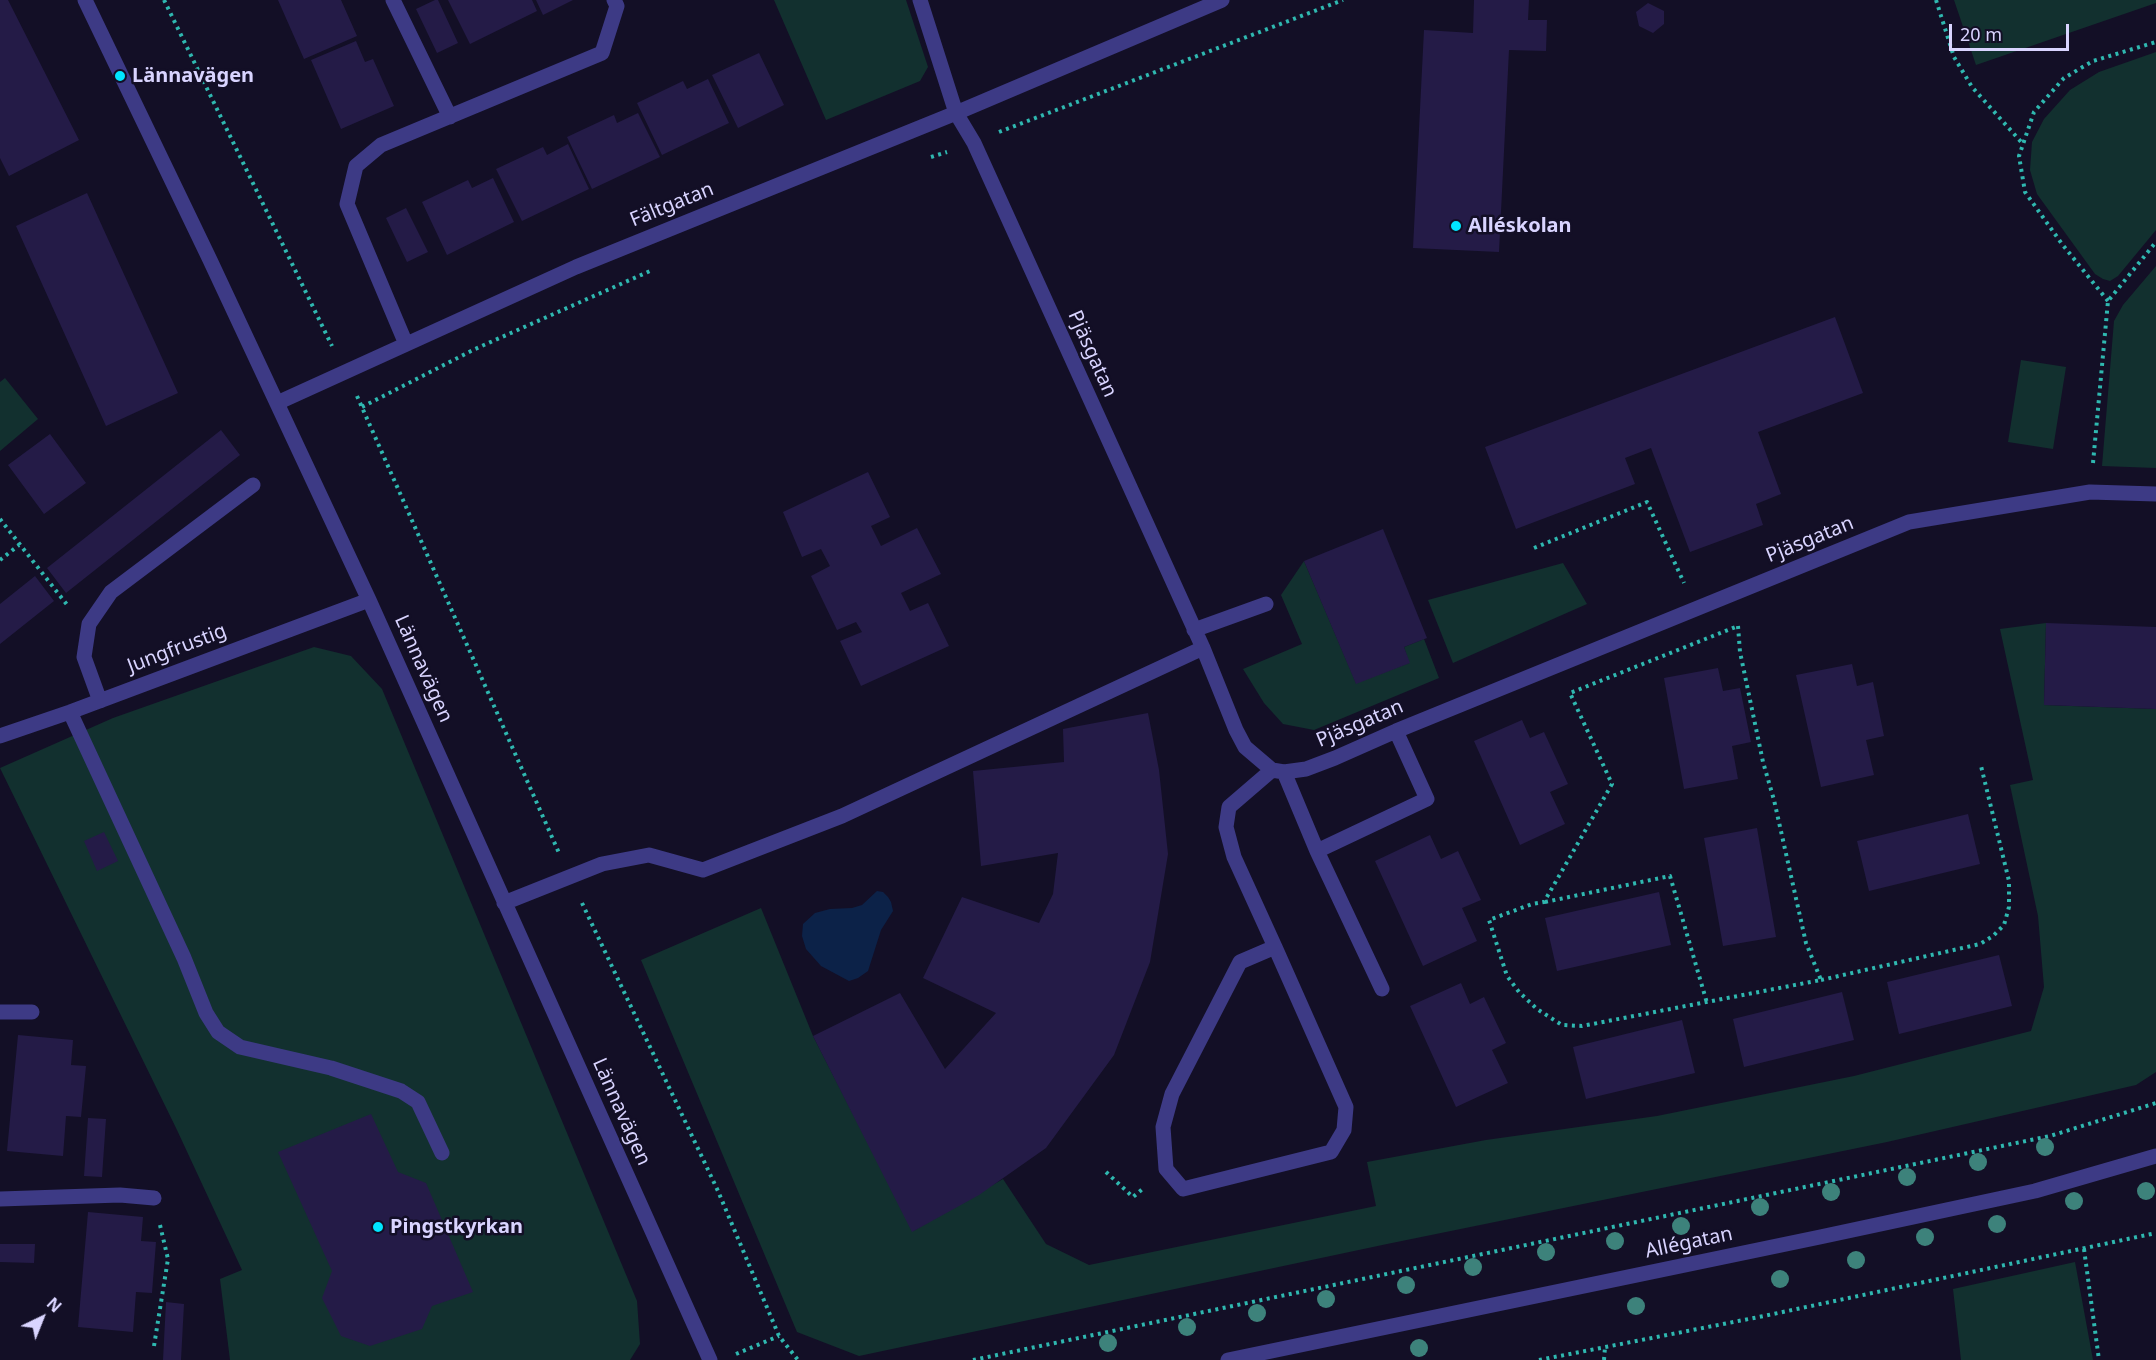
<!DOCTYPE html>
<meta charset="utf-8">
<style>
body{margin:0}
#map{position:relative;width:2156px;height:1360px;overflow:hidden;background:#130f26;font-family:"Noto Sans",sans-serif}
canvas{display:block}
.north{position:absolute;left:12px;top:1288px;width:60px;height:60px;-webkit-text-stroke:4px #130f26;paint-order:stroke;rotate:43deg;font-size:16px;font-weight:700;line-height:24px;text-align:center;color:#d9d4ff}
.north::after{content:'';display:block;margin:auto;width:21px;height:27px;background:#d9d4ff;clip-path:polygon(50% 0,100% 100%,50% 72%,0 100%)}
.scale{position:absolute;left:1949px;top:24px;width:120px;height:27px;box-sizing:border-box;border:3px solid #d9d4ff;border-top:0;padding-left:8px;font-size:18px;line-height:21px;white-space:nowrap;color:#d9d4ff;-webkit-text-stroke:4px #130f26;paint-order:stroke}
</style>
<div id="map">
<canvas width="2156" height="1360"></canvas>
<div class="north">N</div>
<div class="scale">20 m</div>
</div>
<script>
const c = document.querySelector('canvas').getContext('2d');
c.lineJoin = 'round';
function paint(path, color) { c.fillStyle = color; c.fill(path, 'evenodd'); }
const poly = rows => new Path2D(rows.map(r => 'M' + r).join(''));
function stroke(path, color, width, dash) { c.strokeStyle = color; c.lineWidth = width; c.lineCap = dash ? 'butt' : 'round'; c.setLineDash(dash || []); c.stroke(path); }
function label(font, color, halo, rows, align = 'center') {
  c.font = font + ' "Noto Sans",sans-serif'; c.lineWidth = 5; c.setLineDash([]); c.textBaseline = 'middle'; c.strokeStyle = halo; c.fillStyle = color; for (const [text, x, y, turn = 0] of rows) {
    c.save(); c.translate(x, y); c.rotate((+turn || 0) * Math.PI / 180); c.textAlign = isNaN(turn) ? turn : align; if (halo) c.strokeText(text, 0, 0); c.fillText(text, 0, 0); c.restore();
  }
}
const green = poly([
 [774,0,906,0,928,67,920,81,826,120],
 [1954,0,2156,0,2156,3,1976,65],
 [2156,52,2156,230,2118,276,2110,281,2103,279,2095,274,2037,194,2030,170,2032,142,2044,119,2070,90,2099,72],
 [2156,266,2156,468,2102,466,2114,321,2123,305],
 [2021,360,2066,367,2053,449,2008,442],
 [5,378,38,419,0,451,0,382],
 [1304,561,1356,683,1409,663,1404,647,1424,639,1439,678,1314,730,1283,724,1264,703,1243,669,1302,644,1281,595],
 [1563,563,1587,604,1453,663,1428,600],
 [2046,623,2044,705,2156,709,2156,1072,2136,1085,1887,1142,1387,1244,859,1356,797,1332,641,960,761,908,813,1036,913,1231,1003,1179,1046,1244,1089,1265,1376,1206,1367,1162,1486,1140,1657,1116,1854,1076,2031,1031,2044,987,2038,916,2010,785,2033,780,2000,629],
 [314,647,351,656,382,689,637,1301,640,1344,630,1360,230,1360,220,1279,242,1270,177,1130,0,768,113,718],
 [2075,1262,2093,1360,1961,1360,1953,1289]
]);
const water = poly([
 [877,891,883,892,888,897,891,902,893,911,881,930,868,971,858,978,849,981,821,966,806,949,802,936,803,924,815,913,830,909,852,908,862,905]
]);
const building = poly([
 [0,0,8,0,79,140,9,176,0,158],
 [278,0,341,0,357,36,304,59],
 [435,0,438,0,458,43,437,53,416,9],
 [448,0,532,0,537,11,470,44],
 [536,0,573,0,543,15],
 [1474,0,1529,0,1528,20,1547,20,1546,51,1509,50,1499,252,1413,248,1424,30,1473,33],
 [1648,3,1664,11,1664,24,1653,33,1639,26,1636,12],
 [356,41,365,62,373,59,394,106,341,129,311,60],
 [759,53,784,105,738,128,712,75],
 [708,79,729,123,662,155,637,103,683,81,687,89],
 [638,113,660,157,592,189,567,137,614,115,617,123],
 [568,144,589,189,522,221,496,169,543,147,547,155],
 [493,178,514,222,447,255,422,202,468,180,472,188],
 [87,193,178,393,106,426,16,226],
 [406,208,428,252,407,262,386,218],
 [1835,317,1863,393,1758,432,1781,494,1756,504,1763,525,1690,552,1651,448,1625,458,1635,484,1516,529,1485,447],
 [221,430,240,455,66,593,47,568],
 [50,434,86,483,44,514,8,465],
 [868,472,890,517,871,526,881,546,917,528,941,574,901,593,910,611,928,603,949,646,861,686,840,641,862,632,856,622,837,630,811,576,830,566,821,549,802,557,783,512],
 [1383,529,1427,638,1404,647,1410,663,1356,684,1304,561],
 [35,576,54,601,0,644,0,604],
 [2046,623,2156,627,2156,709,2044,705],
 [1852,664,1857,686,1873,682,1884,736,1866,740,1874,775,1821,787,1796,675],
 [1718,668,1723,691,1740,688,1751,742,1732,746,1738,779,1684,789,1664,678],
 [1148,713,1159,770,1168,854,1150,962,1114,1055,1046,1148,979,1195,912,1232,813,1036,900,993,945,1069,996,1013,923,978,962,897,1039,923,1053,894,1058,853,981,866,973,771,1064,762,1063,729],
 [1522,720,1530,738,1544,732,1568,784,1550,792,1565,824,1520,845,1474,741],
 [1968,814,1980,864,1869,891,1857,841],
 [1757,828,1776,937,1723,946,1704,838],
 [104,832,118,861,97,871,84,841],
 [1430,835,1441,859,1458,851,1481,900,1462,908,1477,941,1423,966,1375,861],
 [1659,892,1671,945,1557,971,1545,918],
 [1999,955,2012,1006,1899,1034,1887,982],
 [1461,983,1470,1004,1484,997,1506,1043,1492,1050,1508,1083,1456,1107,1410,1006],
 [1842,992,1854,1040,1744,1067,1733,1019],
 [1682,1020,1695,1073,1586,1099,1573,1047],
 [18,1035,73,1040,71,1065,86,1066,81,1117,66,1116,63,1156,7,1151],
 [371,1114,398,1172,426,1183,473,1292,432,1306,422,1329,370,1346,341,1336,322,1298,332,1271,278,1152],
 [88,1118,106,1119,102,1177,84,1176],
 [88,1212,143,1217,141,1241,156,1242,152,1293,136,1292,133,1332,78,1327],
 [0,1244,35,1244,34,1263,0,1262],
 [166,1302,184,1304,181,1360,163,1360]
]);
const path = poly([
 [164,0,332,346],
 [1936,0,1954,57,1972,87,2023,144],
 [999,132,1343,0],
 [931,157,947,152],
 [2108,301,2062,244,2025,192,2019,156,2034,112,2064,78,2093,61,2156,42],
 [357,396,559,853],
 [362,407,475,349,650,271],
 [2093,463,2108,301,2156,242],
 [0,519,68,606],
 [1534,548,1647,502,1684,583],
 [0,560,19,545],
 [1738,626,1740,652,1763,762,1774,800,1806,943,1821,980,1582,1026,1562,1025,1537,1009,1519,992,1507,976,1489,920,1532,904,1544,902,1612,784,1570,693,1738,626],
 [1545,902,1670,876,1707,1003],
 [582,903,718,1191,779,1336,798,1360],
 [1821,980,1980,944,1993,936,2004,925,2009,907,2009,881,1981,766],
 [1106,1172,1133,1197,1145,1187],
 [2084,1249,2099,1360],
 [154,1346,168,1259,160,1225],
 [736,1354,779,1336],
 [973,1360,2050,1136,2156,1103],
 [1539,1360,1759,1317,2156,1233],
 [1604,1360,1605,1347]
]);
const minor = poly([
 [85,0,210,260,369,600,710,1360],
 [393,0,450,117],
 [920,0,956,113,974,143,1203,648,1236,730,1245,747,1272,770,1284,772,1306,769,1335,758,1396,731,1909,522,2090,492,2156,494],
 [406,344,347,204,356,166,381,145,602,53,617,6,614,0],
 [277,403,576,267,956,113,1222,0],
 [1194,630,1266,604],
 [100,701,84,657,89,624,111,592,253,485],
 [70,712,184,958,206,1013,218,1032,240,1047,331,1068,401,1091,418,1102,442,1153],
 [0,736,70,712,369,600],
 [1272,770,1229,807,1226,827,1234,857,1275,947,1240,962,1172,1094,1163,1127,1166,1169,1183,1189,1331,1152,1344,1130,1346,1107,1275,947],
 [1284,772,1317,851,1382,989],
 [1317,851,1427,799,1396,731],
 [504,903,602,864,649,855,703,870,842,816,1203,648],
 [0,1012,32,1012],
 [0,1199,120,1195,154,1198],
 [1228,1360,1820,1237,2035,1191,2156,1156]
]);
const trees = [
 [2045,1147],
 [1978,1162],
 [1907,1177],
 [2146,1191],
 [1831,1192],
 [2074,1201],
 [1760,1207],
 [1997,1224],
 [1681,1226],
 [1925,1237],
 [1615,1241],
 [1546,1252],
 [1856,1260],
 [1473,1267],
 [1780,1279],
 [1406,1285],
 [1326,1299],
 [1636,1306],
 [1257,1313],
 [1187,1327],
 [1108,1343],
 [1419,1348]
];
const markers = [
 [120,76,6,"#00e5ff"],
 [1456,226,6,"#00e5ff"],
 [378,1227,6,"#00e5ff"]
];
const poiNames = [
 ["Lännavägen",132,76],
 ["Alléskolan",1468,226],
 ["Pingstkyrkan",390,1227]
];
const streetNames = [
 ["Fältgatan",672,205,-22],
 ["Pjäsgatan",1092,354,66],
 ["Pjäsgatan",1810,540,-22],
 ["Jungfrustig",177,649,-21],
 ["Lännavägen",423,669,66],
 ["Pjäsgatan",1360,724,-23],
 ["Lännavägen",621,1112,66],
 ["Allégatan",1689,1243,-12]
];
paint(green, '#12302f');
paint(water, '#0c2248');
paint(building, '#241b47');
stroke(path, '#2fb8b0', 4, [3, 4.5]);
stroke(minor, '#3d3a85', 15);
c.fillStyle = '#3d827b';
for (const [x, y] of trees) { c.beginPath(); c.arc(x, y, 9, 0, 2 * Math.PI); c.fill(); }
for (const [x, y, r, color] of markers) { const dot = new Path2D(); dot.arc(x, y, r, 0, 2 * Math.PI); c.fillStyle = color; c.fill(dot); stroke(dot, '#130f26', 2); }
label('bold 20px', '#d9d4ff', '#130f26', poiNames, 'left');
label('20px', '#d9d4ff', '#130f26', streetNames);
</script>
